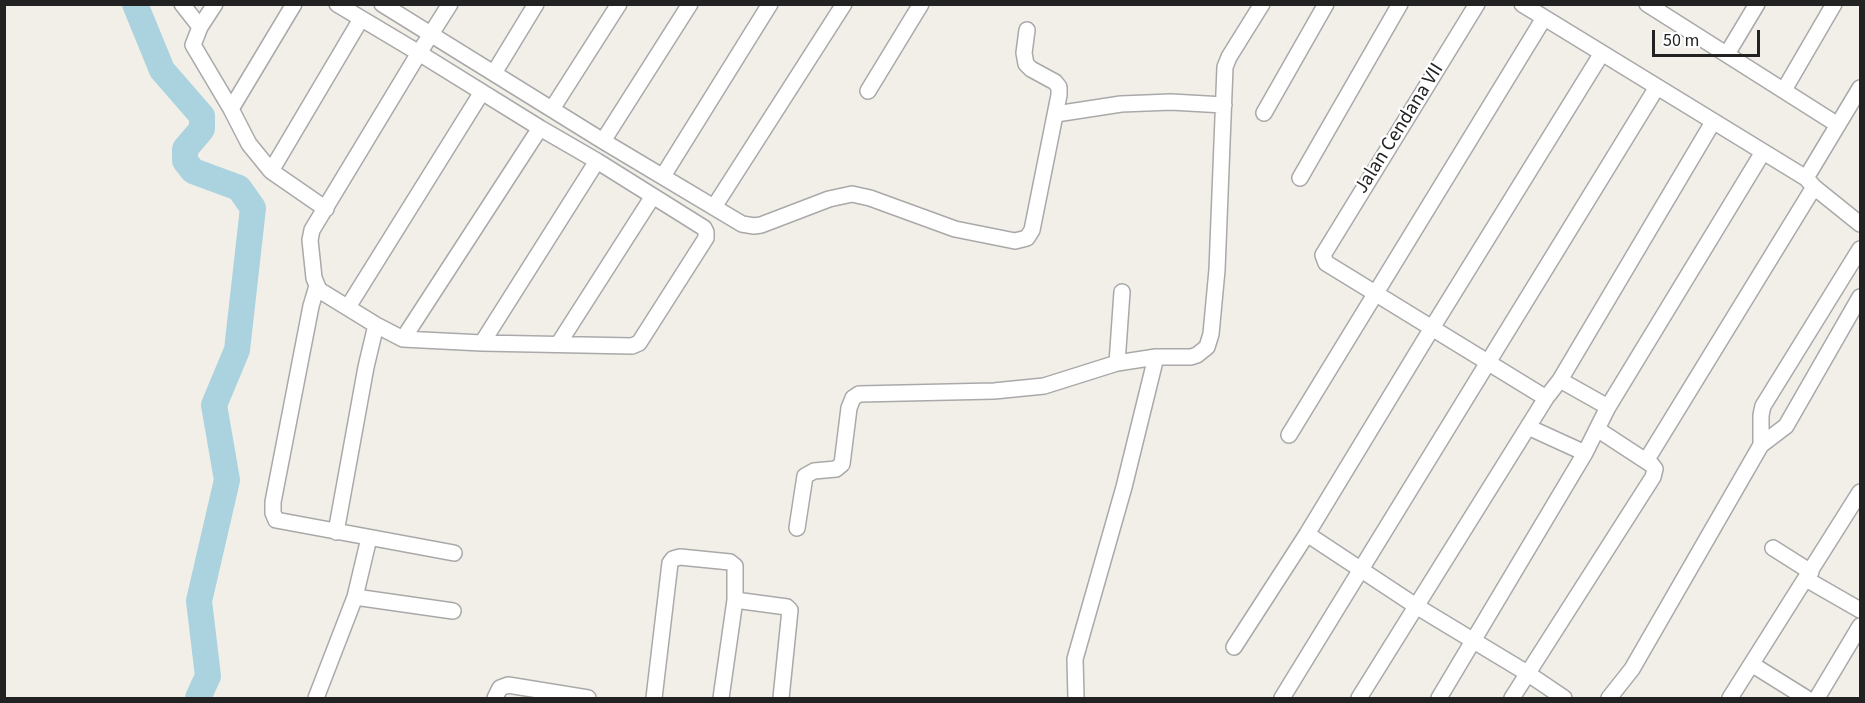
<!DOCTYPE html>
<style>
body{margin:0}
#map{position:relative;width:1865px;height:703px;overflow:hidden;background:#f2efe9;font-family:"Source Sans 3",sans-serif}
canvas{display:block}
.frame{position:absolute;inset:0;border:6px solid #222;pointer-events:none}
.scale{position:absolute;left:1652px;top:30px;width:108px;height:27px;box-sizing:border-box;border:3px solid #222;border-top:0;padding-left:8px;font-size:18px;line-height:21px;white-space:nowrap;color:#222;-webkit-text-stroke:4px #fff;paint-order:stroke}
</style>
<div id="map">
<canvas width="1865" height="703"></canvas>
<div class="frame"></div>
<div class="scale">50 m</div>
</div>
<script>
const c = document.querySelector('canvas').getContext('2d');
c.lineJoin = 'round';
const poly = rows => new Path2D(rows.map(r => 'M' + r).join(''));
function stroke(path, color, width, dash) { c.strokeStyle = color; c.lineWidth = width; c.lineCap = dash ? 'butt' : 'round'; c.setLineDash(dash || []); c.stroke(path); }
function label(font, color, halo, rows, align = 'center') {
  c.font = font + ' "Source Sans 3",sans-serif'; c.lineWidth = 4.5; c.setLineDash([]); c.textBaseline = 'middle'; c.strokeStyle = halo; c.fillStyle = color; for (const [text, x, y, turn = 0] of rows) {
    c.save(); c.translate(x, y); c.rotate((+turn || 0) * Math.PI / 180); c.textAlign = isNaN(turn) ? turn : align; if (halo) c.strokeText(text, 0, 0); c.fillText(text, 0, 0); c.restore();
  }
}
const river = poly([
 [135,4,162,70,202,116,202,129,185,149,185,161,193,171,239,188,253,208,237,350,214,405,227,480,199,601,208,676,198,698]
]);
const minor = poly([
 [182,4,200,27],
 [215,4,200,27,193,45,231,109,249,144,271,171],
 [337,4,419,53,540,128,597,161,704,228,706,232,706,238,639,343,632,346,482,343,403,339,376,325,319,290,314,278,310,240,312,230,419,53,450,4],
 [382,4,603,141,742,224,754,226,761,225,829,199,852,194,870,198,955,229,1015,241,1027,238,1032,230,1059,95,1059,87,1055,82,1031,69,1026,64,1024,53,1027,30],
 [1477,4,1323,255,1326,263,1546,398],
 [1522,4,1806,178,1814,187,1860,224],
 [1647,4,1838,125],
 [1727,54,1757,4],
 [494,73,536,4],
 [1784,90,1834,4],
 [868,91,921,4],
 [231,109,294,4],
 [552,109,619,4],
 [1264,113,1326,4],
 [1056,114,1121,104,1171,102,1224,105],
 [603,141,690,4],
 [663,176,770,4],
 [1300,178,1400,4],
 [1806,178,1860,88],
 [714,207,844,4],
 [326,209,271,171,361,19],
 [317,286,311,306,273,502,273,513,276,520,454,553],
 [348,307,482,92],
 [403,339,540,128],
 [482,343,597,161],
 [559,343,653,196],
 [1117,363,1122,292],
 [1560,380,1608,407],
 [1528,427,1585,453],
 [1289,435,1544,18],
 [1761,445,1761,415,1763,406,1860,249],
 [1646,461,1814,187],
 [797,528,805,476,814,471,836,469,842,464,849,408,853,398,859,394,994,391,1044,386,1117,363,1156,357],
 [336,532,366,367,376,325],
 [1307,534,1416,606,1527,673,1564,698],
 [1773,548,1811,572],
 [1806,579,1860,610],
 [355,597,453,611],
 [735,600,787,607,790,610,781,698],
 [1234,647,1307,534,1432,328,1602,53],
 [1753,665,1806,698],
 [316,698,355,597,369,538],
 [495,698,500,688,508,685,588,698],
 [654,698,670,563,673,559,680,557,730,562,735,566,735,600,721,698],
 [1076,698,1075,659,1124,487,1156,357,1191,357,1197,355,1207,347,1211,334,1217,270,1225,67,1229,57,1262,4],
 [1282,698,1657,87],
 [1359,698,1546,398,1560,380,1713,122],
 [1439,698,1585,453,1608,407,1763,152],
 [1512,698,1653,477,1655,469,1652,465,1597,429],
 [1609,698,1632,669,1761,445,1786,426,1860,297],
 [1730,698,1860,492],
 [1817,698,1860,626]
]);
const streetNames = [
 ["Jalan Cendana VII",1400,129,-58]
];
stroke(river, '#aad3df', 26);
stroke(minor, '#a9a9a9', 18);
stroke(minor, '#fff', 15);
label('20px', '#222', '#fff', streetNames);
</script>
